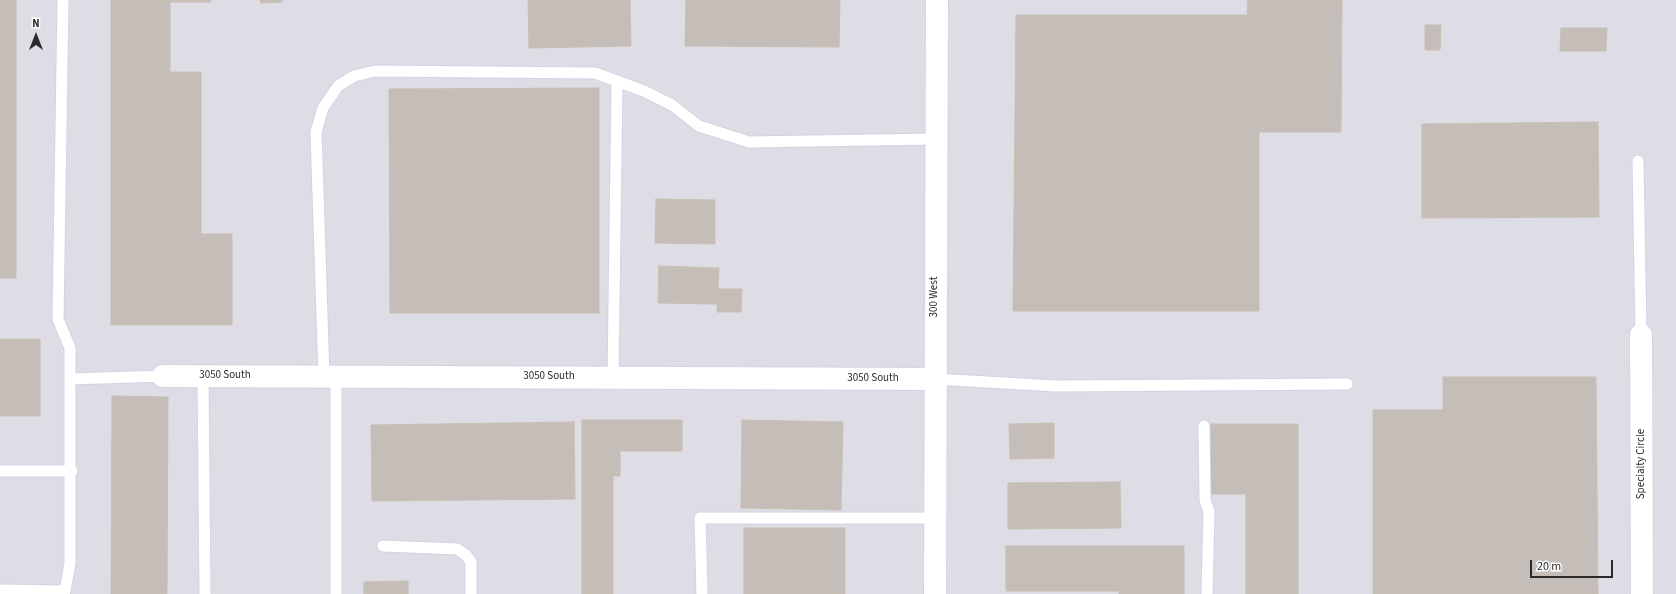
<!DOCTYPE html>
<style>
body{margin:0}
#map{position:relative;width:1676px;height:594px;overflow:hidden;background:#ede4db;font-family:"Source Sans 3",sans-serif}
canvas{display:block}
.north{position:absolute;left:16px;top:16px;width:40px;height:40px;-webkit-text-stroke:3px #fff;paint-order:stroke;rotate:0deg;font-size:11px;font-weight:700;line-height:16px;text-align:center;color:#2a2a2a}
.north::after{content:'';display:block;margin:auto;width:14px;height:18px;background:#2a2a2a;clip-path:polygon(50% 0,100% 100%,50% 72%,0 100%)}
.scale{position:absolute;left:1530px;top:560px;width:83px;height:18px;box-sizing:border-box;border:2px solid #2a2a2a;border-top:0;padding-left:5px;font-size:12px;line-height:14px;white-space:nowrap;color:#2a2a2a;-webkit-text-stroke:3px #fff;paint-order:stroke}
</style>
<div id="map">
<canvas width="1676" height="594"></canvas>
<div class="north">N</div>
<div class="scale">20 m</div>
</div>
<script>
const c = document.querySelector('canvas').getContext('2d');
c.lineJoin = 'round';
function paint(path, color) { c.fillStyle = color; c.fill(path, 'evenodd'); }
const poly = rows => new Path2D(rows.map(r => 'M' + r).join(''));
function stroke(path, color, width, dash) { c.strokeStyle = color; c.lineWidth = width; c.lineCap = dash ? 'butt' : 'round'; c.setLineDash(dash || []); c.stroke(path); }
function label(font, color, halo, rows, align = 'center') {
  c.font = font + ' "Source Sans 3",sans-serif'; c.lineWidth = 3.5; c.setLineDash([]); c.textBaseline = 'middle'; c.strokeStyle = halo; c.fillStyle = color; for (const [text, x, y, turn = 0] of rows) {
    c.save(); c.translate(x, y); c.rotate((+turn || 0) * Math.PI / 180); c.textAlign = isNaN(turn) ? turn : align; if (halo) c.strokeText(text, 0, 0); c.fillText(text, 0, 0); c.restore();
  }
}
const industrial = poly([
 [0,0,1676,0,1676,594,0,594]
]);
const building = poly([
 [0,0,16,0,16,278,0,278,0,0],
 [111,0,211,0,211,2,170,2,170,72,201,72,201,234,232,234,232,325,111,325,111,0],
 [260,0,282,0,282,2,261,3,260,0],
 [528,0,630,0,631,46,529,48,528,0],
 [686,0,840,0,839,47,685,46,686,0],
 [1248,0,1342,0,1341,132,1259,132,1259,311,1013,311,1016,15,1247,15,1248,0],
 [1425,25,1441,25,1440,50,1425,50,1425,25],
 [1561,28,1607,28,1606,51,1560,51,1561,28],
 [599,88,599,313,390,313,389,89,599,88],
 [1598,122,1599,217,1422,218,1422,124,1598,122],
 [656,199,715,200,715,244,655,243,656,199],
 [659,266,719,268,718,289,742,289,741,312,717,312,717,304,658,303,659,266],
 [0,339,40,339,40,416,0,416,0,339],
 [1443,377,1596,377,1598,594,1373,594,1373,410,1443,410,1443,377],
 [112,396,168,397,167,594,111,594,112,396],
 [582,420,682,420,682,451,620,451,620,476,613,476,613,594,582,594,582,420],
 [742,420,843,422,841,510,741,508,742,420],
 [574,422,575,499,372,501,371,425,574,422],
 [1054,423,1054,458,1010,459,1009,424,1054,423],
 [1209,424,1298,424,1298,594,1246,594,1246,494,1209,494,1209,424],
 [1120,482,1121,528,1008,529,1008,483,1120,482],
 [744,528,845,528,845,594,744,594,744,528],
 [1006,546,1184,546,1184,594,1119,594,1119,591,1006,591,1006,546],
 [408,581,408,594,364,594,364,582,408,581]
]);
const lane = poly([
 [1638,161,1641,335],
 [203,376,205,594],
 [324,377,316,132,323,108,338,86,354,76,375,71,595,73,644,91,672,105,699,126,749,142,936,139],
 [613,378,617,81],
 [71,379,163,376],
 [935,379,1056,386,1347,384],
 [1204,426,1205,500,1209,511,1207,594],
 [0,471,72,471],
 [383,546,457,549,466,555,471,562,471,594],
 [0,590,65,591,70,563,70,348,58,319,63,0],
 [336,594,336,377],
 [702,594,700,518,935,518]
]);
const street = poly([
 [1641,335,1642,594],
 [163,376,935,379]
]);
const secondary = poly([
 [935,594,937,0]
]);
const streetNames = [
 ["300 West",935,297,-90],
 ["3050 South",225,376],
 ["3050 South",549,377],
 ["3050 South",873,379],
 ["Specialty Circle",1642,464,-90]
];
paint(industrial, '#dedce5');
paint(building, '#c5beb8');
stroke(building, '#c8c0b4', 1);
stroke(lane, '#d0d5e4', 13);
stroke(street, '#d0d5e4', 24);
stroke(secondary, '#d0d5e4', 24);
stroke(lane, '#fff', 11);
stroke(street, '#fff', 22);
stroke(secondary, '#fff', 22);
label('11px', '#2a2a2a', '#fff', streetNames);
</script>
